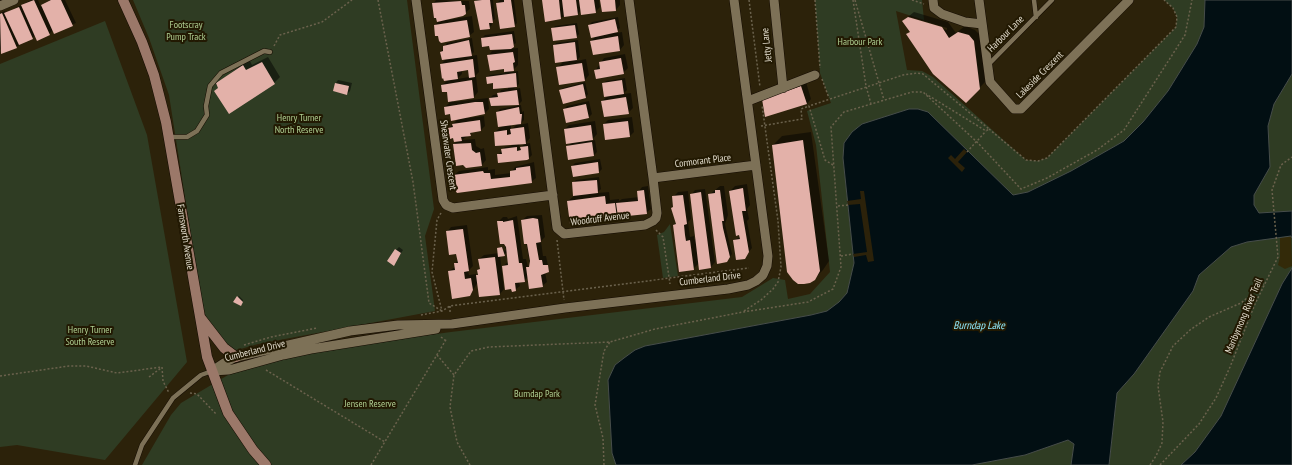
<!DOCTYPE html>
<style>
body{margin:0}
canvas{display:block;background:#2c220a}
</style>
<canvas width="1292" height="465"></canvas>
<script>
const c = document.querySelector('canvas').getContext('2d');
c.lineJoin = 'round';
function paint(path, color) { c.fillStyle = color; c.fill(path, 'evenodd'); }
const poly = rows => new Path2D(rows.map(r => 'M' + r).join(''));
function stroke(path, color, width, dash) { c.strokeStyle = color; c.lineWidth = width; c.lineCap = dash ? 'butt' : 'round'; c.setLineDash(dash || []); c.stroke(path); }
function label(font, color, halo, rows, align = 'center') {
  c.font = font + ' "PT Sans Narrow",sans-serif'; c.lineWidth = 4; c.setLineDash([]); c.textBaseline = 'middle'; c.strokeStyle = halo; c.fillStyle = color; for (const [text, x, y, turn = 0] of rows) {
    c.save(); c.translate(x, y); c.rotate((+turn || 0) * Math.PI / 180); c.textAlign = isNaN(turn) ? turn : align; if (halo) c.strokeText(text, 0, 0); c.fillText(text, 0, 0); c.restore();
  }
}
const green = poly([
 [133,0,407,0,434,209,425,236,435,311,258,344,237,350,229,348,208,322,202,306,169,95,149,38],
 [815,0,922,0,924,20,896,11,907,70,922,71,933,77,1026,160,1038,161,1047,158,1176,27,1177,17,1173,8,1164,0,1205,0,1204,27,1197,44,1168,91,1143,122,1124,141,1071,171,1028,192,1013,195,928,112,918,109,909,109,862,124,852,132,844,143,843,158,854,263,847,293,839,302,827,311,811,315,645,346,635,350,624,358,615,365,608,380,612,453,616,465,142,465,171,415,181,403,228,375,312,351,451,332,742,297,773,278,785,280,788,299,810,294,830,272,816,145,807,111,831,103,820,73],
 [105,21,147,135,187,362,105,460,17,445,0,447,0,64],
 [1292,74,1292,268,1282,284,1221,416,1195,452,1181,465,1109,465,1117,393,1134,374,1193,291,1199,275,1231,247,1247,242,1254,195,1270,167,1268,126,1274,104],
 [670,224,678,276,663,278,657,235,664,232],
 [1068,440,1074,444,1071,465,972,465,1025,455]
]);
const sand = poly([
 [1291,236,1292,266,1285,269,1278,265,1280,257,1280,237]
]);
const water = poly([
 [1205,0,1292,0,1292,74,1274,104,1268,126,1270,167,1254,195,1254,205,1259,213,1292,211,1292,238,1291,236,1247,242,1231,247,1199,275,1193,291,1134,374,1117,393,1109,465,1071,465,1074,444,1068,440,1025,455,972,465,616,465,612,453,608,380,615,365,624,358,635,350,645,346,811,315,827,311,839,302,847,293,854,263,843,158,844,143,852,132,862,124,909,109,918,109,928,112,1013,195,1028,192,1071,171,1124,141,1143,122,1168,91,1197,44,1204,27,1205,0],
 [1292,268,1292,465,1181,465,1195,452,1221,416,1282,284,1292,268]
]);
const pier = poly([
 [964,149,967,152,958,162,965,168,962,172,948,158,951,155,955,159],
 [860,191,864,191,874,261,868,262,866,255,854,257,853,254,867,252,860,204,848,205,847,201,861,199]
]);
const shadow = poly([
 [31,0,38,0,41,7,50,0,65,0,76,23,54,32,53,30,49,34,36,35,16,47,2,53,0,48,0,13,5,11,6,13],
 [436,0,469,1,470,9,465,13,450,17,447,20,472,16,474,32,469,36,439,35,435,25,438,22,433,4],
 [476,0,493,0,495,19,491,22,492,25,489,28],
 [500,0,514,0,517,23,514,26,497,3],
 [543,0,599,0,600,7,595,12,581,10,578,14,546,20],
 [601,0,620,0,620,5,616,10],
 [914,12,948,22,956,33,965,26,975,30,980,35,985,82,966,102,903,21],
 [910,17,947,28,947,30,910,19],
 [618,17,620,28,615,33,622,32,624,45,620,50,591,41,597,35,589,25,592,22],
 [577,23,579,34,576,37,552,29,555,26],
 [514,31,516,43,507,49,518,48,518,65,511,72,518,71,519,84,514,89,520,88,522,101,519,104,500,106,490,98,493,95,499,94,501,90,508,89,508,86,494,82,487,77,490,75,505,73,505,68,488,56,492,51,505,49,505,47,490,45,482,38,485,35],
 [472,38,474,52,470,56,477,55,479,72,474,77,476,76,478,92,474,97,453,100,453,102,488,98,489,109,485,113,467,117,467,118,484,116,485,126,481,130,474,131,462,140,475,139,476,146,481,149,484,148,486,160,482,165,454,144,458,140,449,128,459,118,445,107,451,101,447,91,442,85,448,80,441,64,447,58,441,52,447,43],
 [468,69,469,77,457,79,462,74,462,70],
 [578,40,580,57,576,61,586,59,589,75,585,80,557,68,564,61,554,46,556,43],
 [625,54,628,68,623,73,595,71,604,58],
 [268,57,280,77,274,83,217,84,249,59,252,65],
 [625,78,627,90,623,94,631,93,633,108,628,113,602,101,608,96,603,84,606,81],
 [338,80,352,83,350,91,347,94,336,83],
 [585,82,588,94,586,97,560,91,563,88],
 [806,82,811,99,807,104,764,100],
 [589,101,592,114,589,117,567,122,564,109,567,106],
 [521,105,522,112,524,111,524,120,519,125,528,123,530,138,526,143,519,143,520,149,524,144,530,143,532,155,529,158,498,155,505,147,512,146,495,132,502,126,497,112,500,109],
 [517,124,511,130,511,125],
 [632,117,634,132,630,136,604,124,608,120],
 [595,121,597,134,591,141,595,140,597,152,594,155,569,159,567,147,572,142,565,129,569,125],
 [811,132,829,261,823,270,814,279,773,145,782,136],
 [600,159,602,169,599,172,572,166,575,163],
 [534,162,536,178,531,182,458,192,454,175,459,171,488,167,488,170,495,169,495,175,511,173,515,167],
 [599,177,601,189,597,193,609,192,610,200,619,199,619,201,622,199,639,197,638,192,642,187,648,186,651,209,646,213,618,215,616,217,568,201,574,196,573,183,576,180],
 [747,184,750,205,747,209,749,219,747,221,752,248,744,258,734,240,740,237,730,191,735,186],
 [720,186,724,186,728,215,725,224,732,254,727,261,709,195],
 [705,189,715,262,711,267,700,269,699,263,693,269,674,225,677,222,675,214,673,215,673,197,678,192,688,191,691,219,688,222,689,230,690,237,694,236,694,240,697,237,691,195,695,190],
 [542,215,545,237,541,241,543,256,546,256,549,270,545,272,547,282,542,286,528,277,524,281,519,282,520,286,515,290,503,266,508,262,507,253,500,255,504,289,500,294,478,282,470,295,449,271,455,267,455,264,458,260,457,252,447,232,451,227,467,225,473,266,468,271,469,275,476,274,476,277,481,268,479,259,484,255,499,253,499,247,503,247,503,251,506,250,498,222,503,217,507,217,508,219,517,216,523,259,526,259,528,267,530,264,522,220,527,216],
 [399,247,403,250,394,264,396,250],
 [239,296,243,300,242,303,238,297]
]);
const building = poly([
 [34,0,50,35,37,41,21,5],
 [51,0,61,0,73,26,54,34,41,5],
 [482,0,490,0,493,23,489,23,490,29,480,30,474,1],
 [504,0,511,0,515,27,500,29,496,3,504,2],
 [542,0,559,0,561,19,545,22],
 [562,0,576,0,578,15,564,17],
 [579,0,594,0,596,13,581,15],
 [600,0,615,0,616,11,602,12],
 [461,1,462,5,465,5,466,14,463,16,437,22,436,18,434,18,432,3],
 [19,7,33,39,19,45,4,13],
 [2,13,17,48,1,54,0,14],
 [908,17,942,27,949,38,958,32,969,35,974,41,980,89,966,103,933,74,906,34,910,32,902,21],
 [615,19,618,32,591,38,588,25],
 [467,20,470,37,441,43,439,41,438,36,435,36,434,25],
 [575,25,577,38,553,41,551,28],
 [512,34,514,47,511,49,490,50,489,46,482,47,481,38],
 [618,36,620,51,593,55,590,41],
 [469,40,472,56,442,60,440,52,443,51,443,46],
 [575,42,577,60,555,63,553,45],
 [513,52,515,62,513,63,514,71,504,72,504,69,490,71,487,55],
 [621,58,624,74,596,79,594,70,600,69,599,62],
 [473,59,475,77,469,78,468,70,457,72,458,79,444,81,443,78,442,79,440,64],
 [262,62,275,84,229,114,214,91,218,88,216,83,243,65,246,70],
 [582,63,585,81,559,85,556,67],
 [516,73,517,87,493,89,493,83,487,84,486,77],
 [472,80,474,98,448,102,447,92,442,92,441,85],
 [622,80,624,94,604,97,602,83],
 [335,83,349,86,347,95,333,91],
 [583,84,586,98,563,104,559,90],
 [801,86,807,104,765,117,762,99],
 [517,90,519,105,491,106,489,98,498,97,497,93],
 [626,97,629,114,604,117,601,101],
 [475,102,483,102,485,114,451,121,450,114,445,115,444,107],
 [586,104,589,118,566,123,563,109],
 [519,107,520,114,522,114,521,124,498,127,496,112],
 [480,120,481,131,470,133,471,136,461,137,462,141,454,142,453,138,450,139,448,128,453,127,452,124],
 [628,121,630,137,605,140,603,124],
 [591,125,593,140,566,144,564,129],
 [524,127,526,144,495,146,494,132,507,130,507,135,511,134,510,129],
 [803,140,820,271,815,280,810,283,804,284,798,284,793,280,787,272,772,145],
 [592,142,594,156,568,160,566,146],
 [471,143,472,150,476,153,480,152,482,166,466,168,463,165,456,166,453,144],
 [528,146,529,159,527,160,498,163,497,154,502,154,501,149,517,147,517,151,521,150,520,147],
 [598,162,599,173,573,177,571,166],
 [530,166,532,183,457,193,455,190,453,175,483,171,484,173,490,173,491,179,510,177,510,171,516,170,516,168],
 [597,180,598,193,573,196,572,182],
 [743,188,746,211,742,211,749,252,745,259,736,260,733,240,740,239,739,235,736,236,729,191],
 [644,190,647,214,618,217,616,203,638,201,637,191],
 [715,190,720,190,724,221,722,221,723,228,730,257,727,262,717,264,708,194,715,193],
 [701,192,711,268,699,270,690,194],
 [683,195,687,224,684,225,685,235,686,241,690,240,694,270,679,272,673,225,676,224,671,208,673,207,672,196],
 [605,196,606,204,615,203,617,218,570,224,567,201],
 [533,218,538,219,541,242,536,243,539,260,542,260,543,265,548,265,549,272,541,275,543,287,529,289,526,267,529,267,530,261,527,244,524,244,521,220],
 [513,220,519,263,522,263,525,282,515,283,516,291,512,292,511,289,505,290,502,266,508,265,506,247,504,244,500,244,497,221,503,221,503,222],
 [463,229,469,271,464,272,465,279,471,278,473,290,470,296,452,299,448,271,455,270,454,263,458,263,456,254,449,255,446,231],
 [502,247,505,256,498,257,497,248],
 [395,249,401,253,394,266,387,261],
 [495,257,500,295,479,297,476,275,478,275,477,270,480,269,478,259],
 [237,296,243,302,241,306,233,302]
]);
const path = poly([
 [378,0,413,182,429,303,442,311],
 [749,0,760,87],
 [815,0,820,68],
 [853,0,866,86,871,104],
 [855,0,884,100],
 [912,0,924,4],
 [274,46,280,35,322,22,352,0],
 [822,79,829,98],
 [761,126,802,119,801,109,809,106],
 [989,129,1026,160,1038,161,1047,158,1176,27,1177,17,1173,8,1164,0],
 [967,152,986,131],
 [833,165,825,160,809,106,903,75,917,73,923,74,989,129,986,131,926,94],
 [838,206,848,205],
 [441,213,437,220,432,272,442,311],
 [656,230,663,237,670,284],
 [557,240,564,300],
 [841,256,853,254],
 [450,306,450,312],
 [744,311,761,300,773,289,778,282,781,267,778,221,762,105],
 [421,315,442,311,450,306,749,268],
 [441,337,446,341],
 [244,345,271,337,317,328],
 [437,355,454,375],
 [162,367,163,381,169,393],
 [266,370,385,442],
 [0,376,69,366,86,366,117,373,162,367],
 [149,377,161,368],
 [190,393,197,394,217,415],
 [371,465,447,338],
 [470,465,457,442,450,407,454,375,471,351,489,347,610,342,655,329,743,312,808,302,833,289,841,267,831,127,844,112,912,92,923,92,977,142,1021,189,1047,178,1097,150,1124,130,1185,35,1192,0],
 [604,465,603,438,595,405,604,351,610,342],
 [1150,465,1156,456,1162,443,1163,422,1158,386,1160,372,1173,346,1190,330,1209,317,1241,303,1264,284],
 [1160,465,1199,424,1216,398,1230,367,1255,304,1278,257,1272,190,1281,165,1292,157]
]);
const lane = poly([
 [1034,0,1036,17],
 [988,65,1052,0],
 [168,137,187,137,197,131,207,115,206,106,210,86,221,73,264,51,270,52],
 [135,465,142,445,173,398,201,375,212,371]
]);
const street = poly([
 [416,0,443,200,446,205,453,208,553,195],
 [527,0,557,228,564,234,645,225,653,221,656,218,657,213,653,178,629,0],
 [774,0,783,88],
 [933,0,934,8,942,14,965,22,982,24],
 [979,0,990,82,1014,109,1021,109,1129,0],
 [0,6,14,0],
 [748,101,815,75],
 [653,178,756,165],
 [212,371,224,363,236,357,350,331,398,325,452,324,565,308,728,289,748,285,756,281,763,275,767,266,768,256,734,0],
 [212,371,229,370,283,355,311,349,436,329]
]);
const secondary = poly([
 [123,0,142,42,154,75,166,122,207,357,228,413,253,450,266,465],
 [200,317,224,348,236,357]
]);
const parkNames = [
 ["Footscray",186,25],
 ["Pump Track",186,37],
 ["Harbour Park",860,42],
 ["Henry Turner",299,118],
 ["North Reserve",299,130],
 ["Henry Turner",90,330],
 ["South Reserve",90,342],
 ["Burndap Park",537,394],
 ["Jensen Reserve",370,404]
];
const streetNames = [
 ["Harbour Lane",1006,34,-45],
 ["Jetty Lane",767,45,-96],
 ["Lakeside Crescent",1040,75,-45],
 ["Shearwater Crescent",448,155,82],
 ["Cormorant Place",703,161,-7],
 ["Woodruff Avenue",600,219,-7],
 ["Farnsworth Avenue",185,237,81],
 ["Cumberland Drive",710,279,-7],
 ["Maribyrnong River Trail",1244,316,-67],
 ["Cumberland Drive",255,351,-14]
];
const waterNames = [
 ["Burndap Lake",979,326]
];
paint(green, '#2f3c23');
paint(sand, '#332a09');
paint(water, '#020f13');
stroke(water, '#464d4b', 1);
paint(pier, '#2c220a');
paint(shadow, '#0007');
paint(building, '#e3b1a9');
stroke(lane, '#140b00', 5.5);
stroke(street, '#140b00', 10);
stroke(secondary, '#140b00', 11);
stroke(path, '#6b624d', 1.5, [2, 2]);
stroke(lane, '#7d7157', 4.5);
stroke(street, '#7d7157', 9);
stroke(secondary, '#9b7869', 10);
label('10px', '#afcf92', '#221902', parkNames);
label('10px', '#e4decf', '#221902', streetNames);
label('italic 11px', '#8fe8fb', '#221902', waterNames);
</script>
